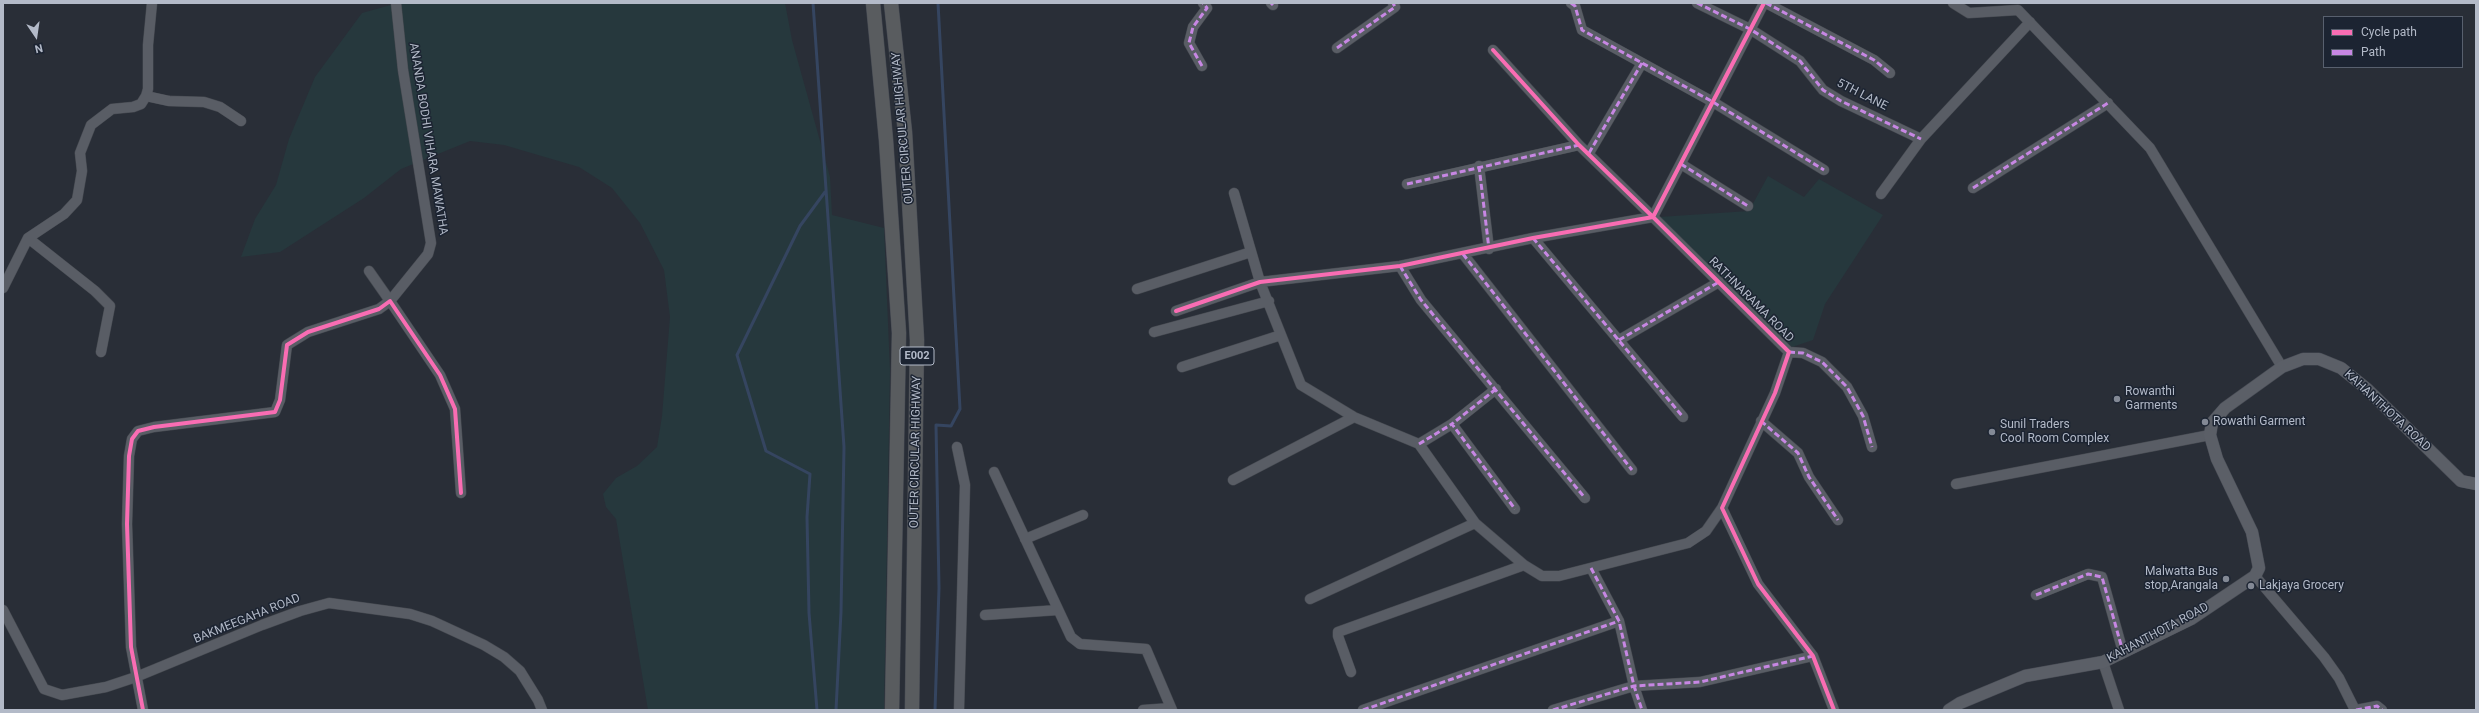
<!DOCTYPE html>
<style>
body{margin:0}
#map{position:relative;width:2479px;height:713px;overflow:hidden;background:#292e37;font-family:Roboto,sans-serif}
canvas{display:block}
.frame{position:absolute;inset:0;border:4px solid #b3bac8;pointer-events:none}
.legend{position:absolute;left:2323px;top:16px;width:140px;height:52px;box-sizing:border-box;background:#1c2432;border:1px solid #58606e;margin:0;padding:5px 7px;list-style:none;font-size:12px;color:#b3bac8}
.legend li{display:flex;align-items:center;gap:8px;height:20px}
.legend b{width:20px;border:1px solid #58606e}
.north{position:absolute;left:16px;top:16px;width:40px;height:40px;-webkit-text-stroke:3px #1c2432;paint-order:stroke;rotate:167deg;font-size:11px;font-weight:700;line-height:16px;text-align:center;color:#b3bac8}
.north::after{content:'';display:block;margin:auto;width:14px;height:18px;background:#b3bac8;clip-path:polygon(50% 0,100% 100%,50% 72%,0 100%)}
</style>
<div id="map">
<canvas width="2479" height="713"></canvas>
<div class="frame"></div>
<ul class="legend">
<li><b style="height:5px;background:#f96db3"></b>Cycle path</li>
<li><b style="height:5px;background:#c787e3"></b>Path</li>
</ul>
<div class="north">N</div>
</div>
<script>
const c = document.querySelector('canvas').getContext('2d');
c.lineJoin = 'round';
function paint(path, color) { c.fillStyle = color; c.fill(path, 'evenodd'); }
const poly = rows => new Path2D(rows.map(r => 'M' + r).join(''));
function stroke(path, color, width, dash) { c.strokeStyle = color; c.lineWidth = width; c.lineCap = dash ? 'butt' : 'round'; c.setLineDash(dash || []); c.stroke(path); }
function label(font, color, halo, rows, align = 'center') {
  c.font = font + ' Roboto,sans-serif'; c.lineWidth = 3; c.setLineDash([]); c.textBaseline = 'middle'; c.strokeStyle = halo; c.fillStyle = color; for (const [text, x, y, turn = 0] of rows) {
    c.save(); c.translate(x, y); c.rotate((+turn || 0) * Math.PI / 180); c.textAlign = isNaN(turn) ? turn : align; if (halo) c.strokeText(text, 0, 0); c.fillText(text, 0, 0); c.restore();
  }
}
const green = poly([
 [398,3,785,3,792,40,830,177,832,215,884,228,890,371,884,710,648,710,616,519,606,507,603,494,616,478,637,466,657,447,662,416,670,317,664,270,640,223,612,188,579,167,504,145,470,141,401,169,364,198,280,252,241,257,255,219,276,185,289,139,315,77,362,13],
 [1768,176,1804,197,1819,179,1883,215,1825,304,1813,340,1792,347,1659,217,1749,211]
]);
const stream = poly([
 [813,3,844,447,841,612,836,710],
 [817,710,809,613,807,517,810,474,766,451,737,355,800,226,825,192],
 [935,710,939,588,936,425,951,426,960,409,938,3]
]);
const minor = poly([
 [1271,3,1273,5],
 [1571,3,1575,6,1582,30,1713,102,1824,170],
 [1697,3,1750,29,1800,61,1823,90,1841,101,1921,139],
 [1764,3,1653,217,1789,352,1775,393,1722,508,1758,584,1813,656,1834,710],
 [1766,3,1874,60,1890,73],
 [1953,3,1969,13,2018,10,2150,148,2282,367],
 [1337,48,1395,7,1393,3],
 [1202,66,1189,43,1193,27,1207,8,1203,3],
 [146,96,169,101,204,102,220,107,241,121],
 [1589,153,1642,63],
 [1681,164,1748,206],
 [1479,166,1489,249],
 [1407,184,1579,145],
 [1973,188,2108,103],
 [1234,193,1260,282,1301,385,1354,417,1419,444,1475,523,1524,565,1542,576,1559,576,1688,543,1706,531,1722,508],
 [1881,194,1921,139,2030,22],
 [28,238,95,291,110,306,101,352],
 [1533,238,1683,417],
 [1463,254,1632,470],
 [1400,266,1421,300,1585,498],
 [369,271,390,301,428,254,431,243,403,70,396,3],
 [3,288,28,238,64,214,77,200,82,171,80,153,91,125,112,109,133,107,141,104,146,96,148,89,148,45,152,3],
 [1137,289,1251,252],
 [1176,311,1260,282,1400,266,1533,238,1653,217,1579,145,1493,50],
 [1154,332,1269,301],
 [1619,340,1719,282],
 [1789,352,1803,353,1822,362,1847,387,1863,416,1872,447],
 [1182,367,1281,335],
 [1496,389,1452,424,1515,509],
 [1761,421,1798,453,1809,477,1838,520],
 [1419,444,1452,424],
 [957,447,965,485,959,710],
 [994,472,1071,637,1080,644,1146,649,1172,710],
 [1233,480,1354,417],
 [1956,484,2210,435],
 [1025,539,1083,515],
 [1591,568,1619,621,1634,686,1642,710],
 [2255,576,2324,657,2339,678,2355,710],
 [2036,595,2088,574,2102,577,2123,652],
 [1310,599,1475,523],
 [3,610,44,689,62,695,106,687,136,677,262,625,300,611,329,603,410,614,432,621,484,645,504,657,520,671,538,700,542,710],
 [985,615,1058,610],
 [2103,662,2119,710],
 [1351,672,1338,636,1338,632,1524,565],
 [143,710,131,647,127,524,129,456,132,439,138,431,154,427,275,412,280,400,287,345,308,332,379,309,390,301,440,375,455,409,461,493],
 [1143,710,1171,708],
 [1363,710,1619,621],
 [1553,710,1634,686,1700,682,1813,656],
 [2356,710,2377,706,2382,710]
]);
const major = poly([
 [1949,710,1960,703,2025,676,2103,662,2191,619,2255,576,2259,568,2252,532,2217,459,2210,435,2212,423,2225,408,2282,367,2303,359,2319,359,2341,368,2367,389,2461,481,2476,484]
]);
const highway = poly([
 [873,3,886,140,899,333,892,710],
 [891,3,905,132,917,340,912,710]
]);
const quiet = poly([
 [1271,3,1273,5],
 [1571,3,1575,6,1582,30,1713,102,1824,170],
 [1697,3,1750,29,1800,61,1823,90,1841,101,1921,139],
 [1766,3,1874,60,1890,73],
 [1337,48,1395,7,1393,3],
 [1202,66,1189,43,1193,27,1207,8,1203,3],
 [1589,153,1642,63],
 [1681,164,1748,206],
 [1479,166,1489,249],
 [1407,184,1579,145],
 [1973,188,2108,103],
 [1533,238,1683,417],
 [1463,254,1632,470],
 [1400,266,1421,300,1585,498],
 [1619,340,1719,282],
 [1789,352,1803,353,1822,362,1847,387,1863,416,1872,447],
 [1496,389,1452,424,1515,509],
 [1761,421,1798,453,1809,477,1838,520],
 [1419,444,1452,424],
 [1591,568,1619,621,1634,686,1642,710],
 [2036,595,2088,574,2102,577,2123,652],
 [1363,710,1619,621],
 [1553,710,1634,686,1700,682,1813,656],
 [2356,710,2377,706,2382,710]
]);
const cycleway = poly([
 [1764,3,1653,217,1789,352,1775,393,1722,508,1758,584,1813,656,1834,710],
 [1176,311,1260,282,1400,266,1533,238,1653,217,1579,145,1493,50],
 [143,710,131,647,127,524,129,456,132,439,138,431,154,427,275,412,280,400,287,345,308,332,379,309,390,301,440,375,455,409,461,493]
]);
const markers = [
 [2117,399,4,"#838995"],
 [2205,422,4,"#838995"],
 [1992,432,4,"#838995"],
 [2226,579,4,"#838995"],
 [2251,586,4,"#838995"]
];
const shields = [
 [917,356,34]
];
const shieldNames = [
 ["E002",917,356]
];
const streetNames = [
 ["5TH LANE",1862,95,27],
 ["OUTER CIRCULAR HIGHWAY",903,128,-95],
 ["ANANDA BODHI VIHARA MAWATHA",428,139,81],
 ["RATHNARAMA ROAD",1751,300,45],
 ["KAHANTHOTA ROAD",2387,411,43],
 ["OUTER CIRCULAR HIGHWAY",916,452,-89],
 ["BAKMEEGAHA ROAD",247,619,-22],
 ["KAHANTHOTA ROAD",2158,633,-28]
];
const poiNames = [
 ["Rowanthi",2125,392],
 ["Garments",2125,406],
 ["Rowathi Garment",2213,422],
 ["Sunil Traders",2000,425],
 ["Cool Room Complex",2000,439],
 ["Malwatta Bus",2218,572,"right"],
 ["stop,Arangala",2218,586,"right"],
 ["Lakjaya Grocery",2259,586]
];
paint(green, '#26383d');
stroke(stream, '#354560', 3);
stroke(minor, '#454950', 11);
stroke(major, '#474b54', 13);
stroke(highway, '#464a53', 15);
stroke(minor, '#595d65', 10);
stroke(major, '#5b5f67', 12);
stroke(highway, '#595c5f', 14);
stroke(quiet, '#c787e3', 3, [6, 3]);
stroke(cycleway, '#f96db3', 4);
for (const [x, y, r, color] of markers) { const dot = new Path2D(); dot.arc(x, y, r, 0, 2 * Math.PI); c.fillStyle = color; c.fill(dot); stroke(dot, '#1c2432', 1.5); }
for (const [x, y, w] of shields) { const box = new Path2D(); box.roundRect(x - w / 2, y - 9, w, 18, 3); c.fillStyle = '#1c2432'; c.fill(box); stroke(box, '#b3bac8', 1); }
label('bold 11px', '#b3bac8', null, shieldNames);
label('12px', '#b3bac8', '#1c2432', streetNames);
label('12px', '#b3bac8', '#1c2432', poiNames, 'left');
</script>
